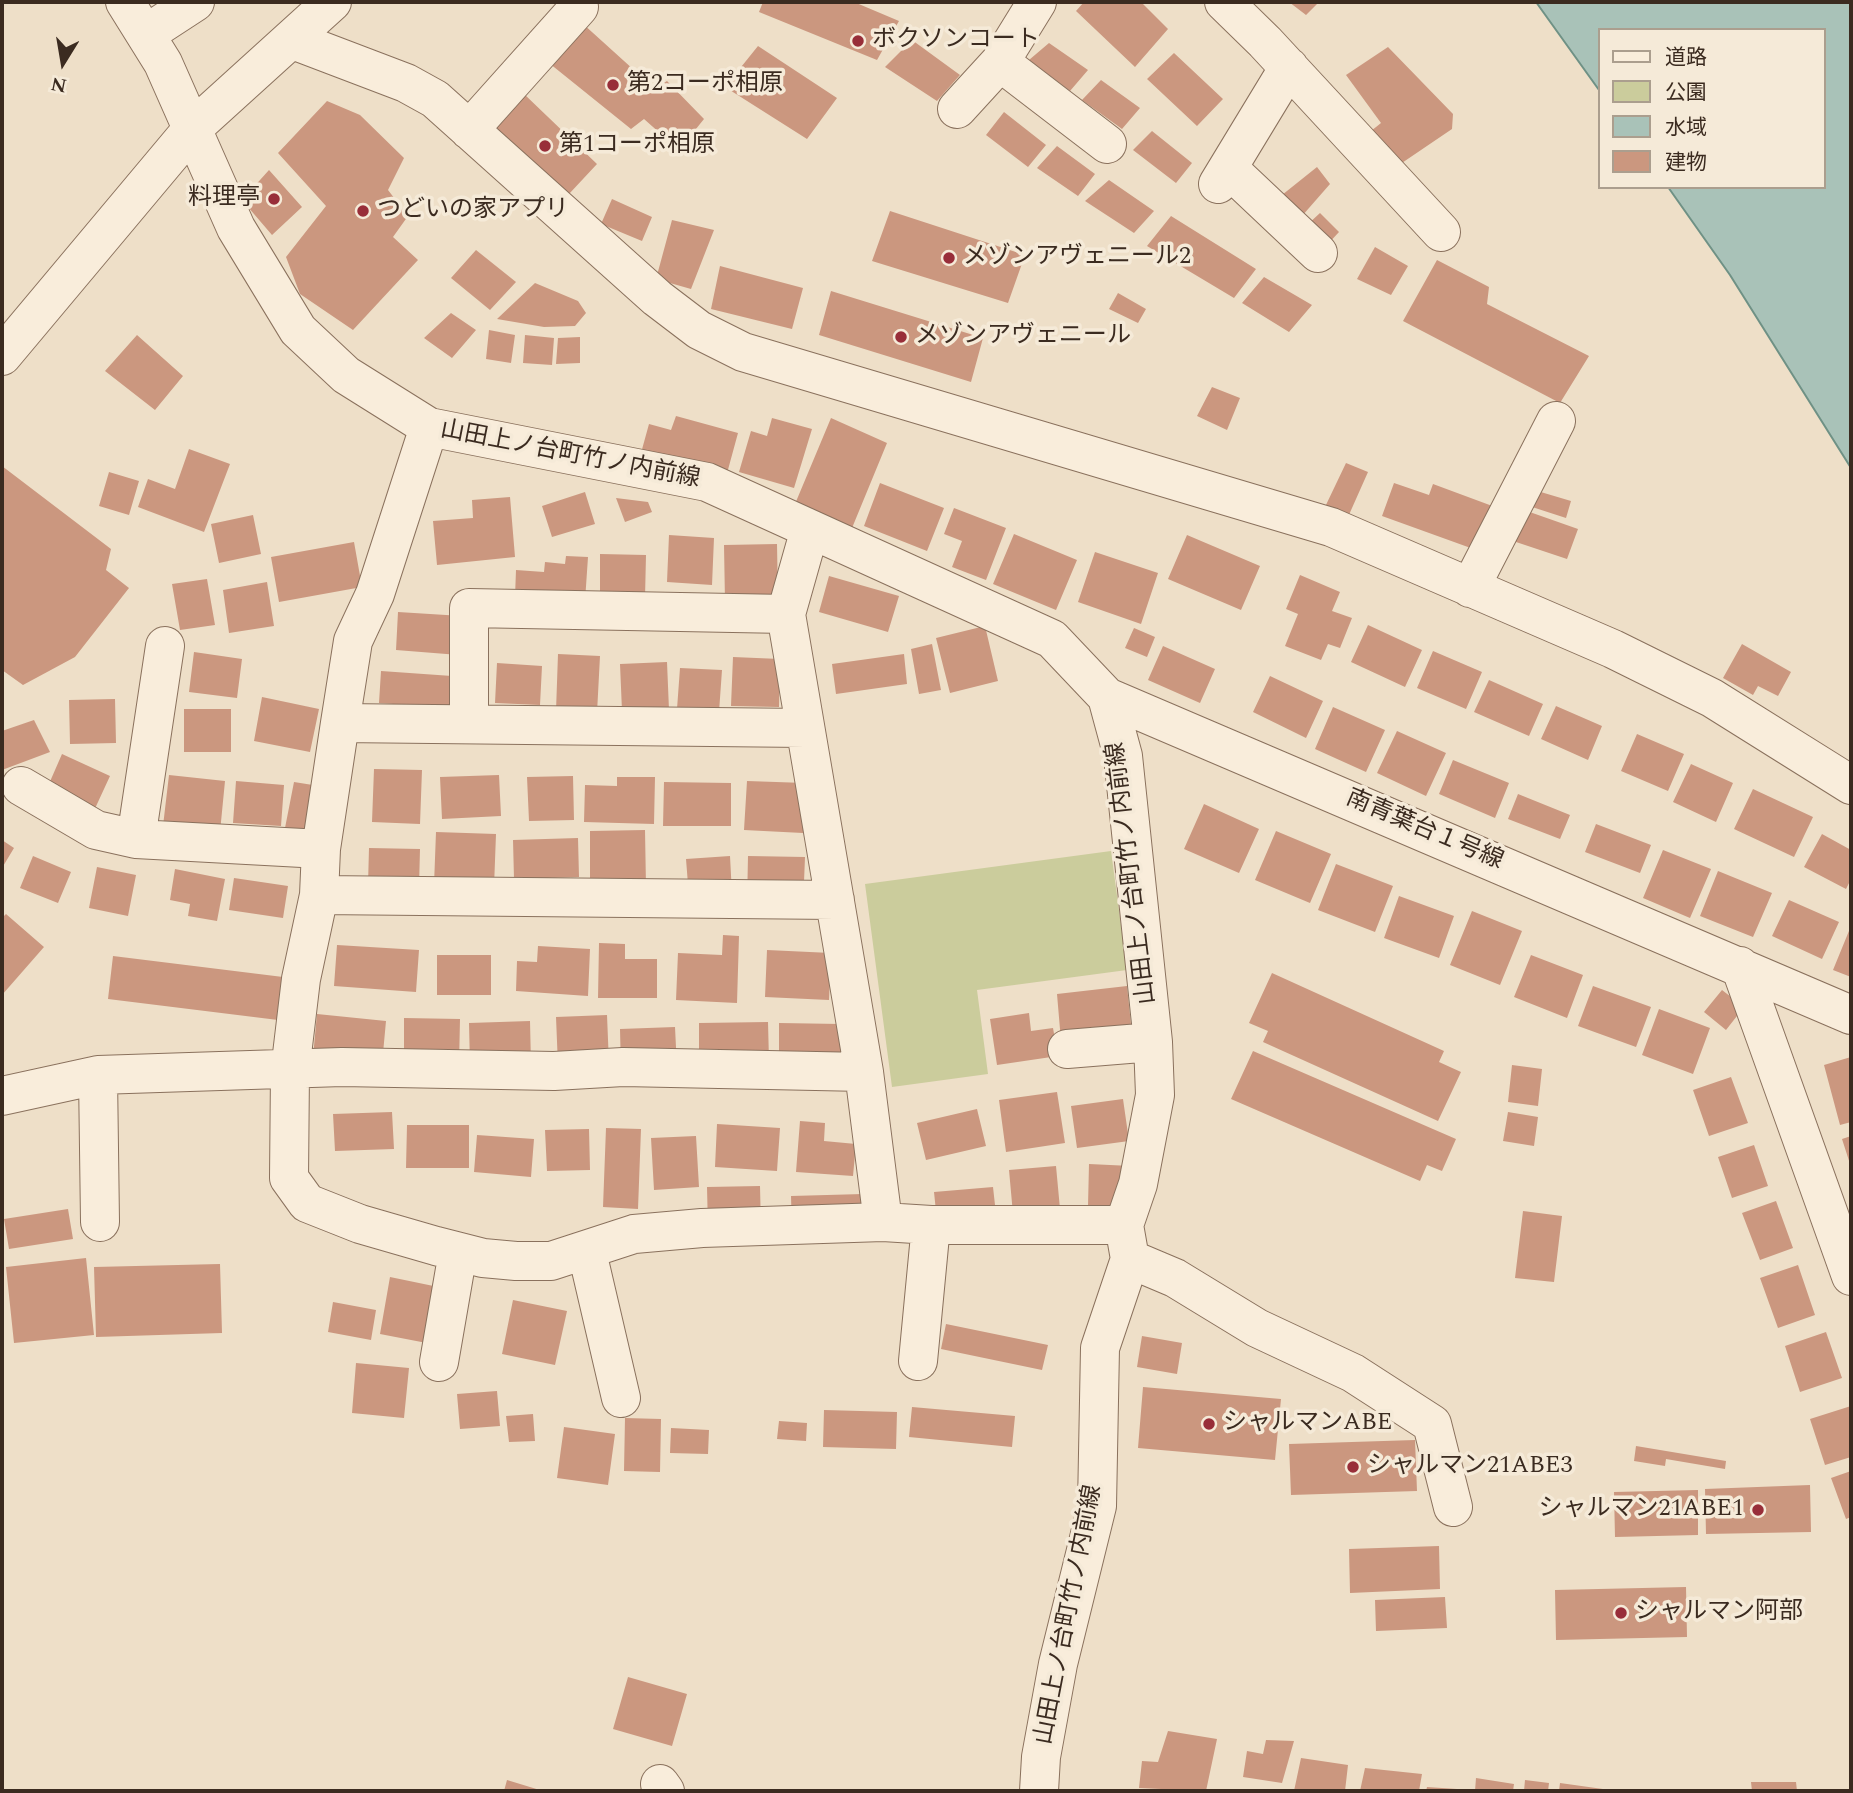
<!DOCTYPE html>
<meta charset="utf-8">
<style>
body{margin:0}
#map{position:relative;width:1853px;height:1793px;overflow:hidden;background:#eedfc8;font-family:Spectral,"Noto Sans JP",serif}
canvas{display:block}
.frame{position:absolute;inset:0;border:4px solid #3b2b20;pointer-events:none}
.legend{position:absolute;left:1598px;top:28px;width:228px;height:161px;box-sizing:border-box;background:#f5ead8;border:2px solid #ab9e8e;margin:0;padding:9px 12px;list-style:none;font-size:21px;color:#3b2b20}
.legend li{display:flex;align-items:center;gap:14px;height:35px}
.legend b{width:35px;border:2px solid #ab9e8e}
.north{position:absolute;left:28px;top:28px;width:70px;height:70px;-webkit-text-stroke:5px #f5ead8;paint-order:stroke;rotate:191deg;font-size:19px;font-weight:700;line-height:28px;text-align:center;color:#3b2b20}
.north::after{content:'';display:block;margin:auto;width:24px;height:32px;background:#3b2b20;clip-path:polygon(50% 0,100% 100%,50% 72%,0 100%)}
</style>
<div id="map">
<canvas width="1853" height="1793"></canvas>
<div class="frame"></div>
<ul class="legend">
<li><b style="height:9px;background:#f9eddb"></b>道路</li>
<li><b style="height:19px;background:#cbcc9c"></b>公園</li>
<li><b style="height:19px;background:#a9c2b8"></b>水域</li>
<li><b style="height:19px;background:#cb977f"></b>建物</li>
</ul>
<div class="north">N</div>
</div>
<script>
const c = document.querySelector('canvas').getContext('2d');
c.lineJoin = 'round';
function paint(path, color) { c.fillStyle = color; c.fill(path, 'evenodd'); }
const poly = rows => new Path2D(rows.map(r => 'M' + r).join(''));
function stroke(path, color, width, dash) { c.strokeStyle = color; c.lineWidth = width; c.lineCap = dash ? 'butt' : 'round'; c.setLineDash(dash || []); c.stroke(path); }
function label(font, color, halo, rows, align = 'center') {
  c.font = font + ' Spectral,"Noto Sans JP",serif'; c.lineWidth = 7; c.setLineDash([]); c.textBaseline = 'middle'; c.strokeStyle = halo; c.fillStyle = color; for (const [text, x, y, turn = 0] of rows) {
    c.save(); c.translate(x, y); c.rotate((+turn || 0) * Math.PI / 180); c.textAlign = isNaN(turn) ? turn : align; if (halo) c.strokeText(text, 0, 0); c.fillText(text, 0, 0); c.restore();
  }
}
const green = poly([
 [1111,851,1127,970,977,990,988,1074,892,1087,865,884]
]);
const water = poly([
 [1536,2,1851,2,1851,468,1730,275,1668,187,1823,187,1823,30,1599,30,1599,90,1536,2]
]);
const building = poly([
 [763,2,854,2,899,21,877,60,759,12],
 [1084,2,1141,2,1168,29,1135,67,1076,11],
 [1289,2,1319,2,1306,15],
 [582,23,655,89,667,81,704,119,679,150,644,119,631,129,544,59],
 [912,40,960,75,937,101,885,67],
 [1049,43,1088,70,1070,91,1029,60],
 [758,46,837,98,807,139,725,87],
 [1388,47,1453,114,1452,129,1393,169,1366,135,1381,123,1346,75],
 [1174,53,1223,99,1197,126,1147,79],
 [1101,80,1140,108,1122,129,1082,100],
 [523,93,597,164,569,194,490,128],
 [327,101,360,115,404,158,388,190,408,216,393,237,418,260,353,330,300,294,286,257,326,206,278,153],
 [1004,112,1046,145,1028,167,986,135],
 [1152,131,1192,163,1176,183,1133,150],
 [1057,146,1095,174,1078,196,1037,168],
 [1317,167,1330,184,1302,216,1282,195],
 [269,170,302,207,272,235,242,200],
 [1109,180,1154,211,1134,233,1085,201],
 [612,199,652,217,642,241,601,224],
 [890,211,1025,255,1008,303,872,261],
 [1320,213,1339,232,1326,246,1307,225],
 [1171,216,1256,269,1234,298,1147,246],
 [672,220,714,230,691,289,656,279],
 [1375,247,1408,266,1391,295,1357,279],
 [476,250,516,282,490,310,451,278],
 [1437,260,1489,287,1487,304,1589,356,1560,403,1403,321],
 [720,266,803,288,792,329,711,309],
 [1264,277,1312,305,1289,332,1242,303],
 [535,283,578,301,586,313,575,326,544,327,497,319],
 [831,291,983,338,971,382,819,335],
 [1118,293,1146,309,1138,323,1109,309],
 [451,313,476,330,452,358,424,338],
 [489,330,515,335,511,363,486,359],
 [137,335,183,376,155,410,105,371],
 [525,335,554,338,552,365,523,363],
 [580,337,580,363,556,364,558,338],
 [1212,387,1240,398,1227,430,1197,416],
 [676,416,738,433,726,477,641,453,649,424,671,430],
 [772,418,812,429,794,488,739,472,751,431,767,436],
 [831,418,887,443,852,528,795,504],
 [189,449,230,464,204,532,138,507,148,479,175,489],
 [1346,463,1368,472,1348,517,1325,507],
 [2,466,111,549,106,570,129,588,75,657,23,685,2,670],
 [109,472,139,481,129,515,99,506],
 [880,483,944,508,927,551,864,526],
 [1394,483,1429,495,1433,484,1495,507,1479,551,1382,516],
 [1534,490,1571,501,1566,518,1529,506],
 [585,492,595,524,552,537,542,506],
 [510,497,515,557,437,565,433,521,473,518,472,500],
 [616,498,648,502,652,512,625,522],
 [954,508,1006,528,986,580,952,567,962,541,944,534],
 [1524,510,1578,529,1567,559,1513,541],
 [253,515,261,554,219,563,211,524],
 [1014,534,1077,560,1056,610,993,584],
 [669,535,714,538,712,585,667,582],
 [1187,535,1260,566,1241,610,1168,579],
 [354,542,362,587,279,602,271,557],
 [777,544,778,601,725,602,724,545],
 [1095,552,1158,573,1141,624,1078,602],
 [600,554,646,555,645,598,600,597],
 [566,556,588,557,585,601,515,597,516,570,544,572,545,562,565,564],
 [1300,575,1340,592,1332,611,1352,618,1340,648,1328,644,1321,660,1285,646,1298,614,1286,609],
 [829,576,899,596,888,632,819,612],
 [207,579,215,625,180,630,172,584],
 [267,582,274,626,229,633,223,590],
 [398,612,462,616,459,655,396,650],
 [1368,625,1422,650,1405,687,1351,662],
 [985,626,998,681,950,693,936,638],
 [1134,628,1155,637,1147,657,1125,648],
 [932,644,941,690,919,694,911,649],
 [1742,644,1791,672,1778,696,1758,686,1753,695,1723,678],
 [1163,646,1215,669,1200,703,1148,680],
 [1433,651,1482,672,1466,709,1417,688],
 [194,652,242,659,237,698,189,692],
 [558,654,600,656,597,713,556,711],
 [904,654,907,684,836,694,832,664],
 [733,657,780,659,779,707,731,706],
 [667,662,669,710,622,711,620,664],
 [497,663,542,666,540,705,495,703],
 [680,668,722,670,719,712,677,709],
 [381,671,452,676,450,708,379,703],
 [1270,676,1323,701,1306,738,1253,712],
 [1489,680,1543,704,1529,736,1474,712],
 [262,697,319,709,310,752,254,741],
 [115,699,116,743,70,744,69,700],
 [1556,706,1602,726,1588,760,1541,739],
 [1333,707,1385,730,1366,772,1315,749],
 [184,709,231,709,231,752,184,752],
 [34,720,50,752,2,770,2,731],
 [1397,731,1446,753,1426,796,1377,773],
 [1637,734,1684,754,1668,791,1621,771],
 [62,754,110,776,92,815,45,793],
 [1453,760,1509,783,1495,818,1439,794],
 [1691,764,1733,783,1716,822,1673,802],
 [374,769,422,770,420,824,372,822],
 [169,775,225,781,220,832,163,826],
 [499,775,501,816,442,819,440,777],
 [573,776,574,820,529,821,527,777],
 [617,777,655,777,654,824,584,822,585,785,617,786],
 [236,781,284,785,281,826,233,823],
 [747,781,805,783,803,833,744,830],
 [294,782,319,786,310,832,285,828],
 [664,782,731,783,731,826,663,826],
 [1753,789,1813,817,1794,857,1734,829],
 [1518,794,1570,815,1560,839,1508,819],
 [1204,804,1259,829,1239,873,1184,849],
 [1596,824,1651,845,1640,873,1585,852],
 [645,830,646,887,590,888,590,831],
 [1276,831,1331,854,1310,903,1255,880],
 [436,832,496,834,494,887,434,885],
 [1822,834,1851,850,1851,879,1846,889,1804,867],
 [578,838,579,877,514,879,513,840],
 [2,840,14,848,2,868],
 [369,848,420,849,419,887,368,885],
 [1663,850,1711,869,1690,918,1643,898],
 [33,856,71,872,58,903,20,888],
 [730,856,732,894,689,897,686,859],
 [748,856,805,857,803,907,747,905],
 [1336,864,1393,886,1375,932,1318,910],
 [97,867,136,875,128,916,89,908],
 [175,869,225,879,217,921,188,916,190,904,170,900],
 [1718,871,1772,893,1753,937,1700,916],
 [234,878,288,886,283,918,229,910],
 [1399,896,1454,916,1439,958,1384,938],
 [1789,900,1839,922,1822,959,1772,936],
 [1472,911,1522,931,1500,985,1450,965],
 [6,914,44,947,2,995,2,918],
 [1851,926,1851,977,1833,970],
 [723,935,739,936,737,1003,676,1000,678,953,722,955],
 [599,943,625,944,625,959,657,959,657,998,598,998],
 [337,945,419,950,416,992,334,986],
 [538,946,590,949,588,996,516,991,517,961,537,962],
 [767,950,831,953,829,1000,765,997],
 [437,955,491,955,491,995,437,995],
 [1531,955,1583,975,1567,1018,1514,997],
 [113,956,283,977,278,1020,108,999],
 [1272,973,1444,1051,1439,1062,1461,1072,1438,1121,1263,1042,1268,1031,1249,1023],
 [1127,986,1132,1034,1061,1041,1057,994],
 [1593,986,1651,1007,1636,1047,1578,1026],
 [1722,990,1744,1007,1726,1030,1704,1012],
 [1659,1009,1710,1028,1693,1074,1642,1055],
 [1029,1013,1031,1031,1053,1028,1058,1056,997,1065,990,1019],
 [317,1014,386,1021,382,1064,313,1057],
 [607,1015,609,1064,558,1066,556,1017],
 [404,1018,460,1019,459,1065,404,1064],
 [530,1021,531,1065,470,1066,469,1023],
 [768,1022,769,1061,699,1062,699,1023],
 [779,1023,841,1024,841,1064,779,1063],
 [675,1027,677,1068,621,1070,620,1029],
 [1253,1051,1456,1139,1442,1171,1427,1165,1420,1181,1231,1099],
 [1851,1057,1851,1122,1840,1125,1824,1065],
 [1512,1065,1542,1069,1538,1106,1508,1102],
 [1731,1077,1748,1123,1709,1136,1693,1090],
 [1057,1092,1065,1143,1006,1152,999,1100],
 [1123,1099,1129,1141,1077,1148,1071,1106],
 [977,1109,986,1146,926,1160,917,1123],
 [392,1112,394,1149,335,1151,333,1114],
 [1508,1112,1538,1117,1534,1146,1503,1141],
 [800,1121,825,1123,824,1141,856,1144,853,1176,796,1172],
 [717,1124,780,1128,777,1171,715,1167],
 [407,1125,469,1125,469,1168,406,1168],
 [606,1128,641,1129,638,1209,603,1207],
 [589,1129,590,1170,547,1171,545,1130],
 [477,1135,534,1139,531,1177,474,1172],
 [696,1136,699,1187,654,1190,651,1138],
 [1851,1136,1851,1167,1842,1139],
 [1754,1145,1768,1186,1732,1198,1718,1157],
 [1089,1164,1131,1166,1129,1208,1088,1206],
 [1056,1166,1060,1209,1013,1214,1009,1170],
 [760,1186,761,1229,708,1229,707,1187],
 [993,1187,997,1223,937,1221,934,1192],
 [863,1194,864,1228,792,1231,791,1196],
 [1776,1201,1793,1248,1760,1260,1742,1213],
 [68,1209,73,1239,9,1249,4,1219],
 [1523,1211,1562,1216,1554,1282,1515,1278],
 [86,1258,94,1335,14,1343,6,1267],
 [220,1264,222,1333,96,1337,94,1267],
 [1798,1265,1815,1315,1778,1328,1760,1278],
 [390,1277,448,1289,437,1345,380,1334],
 [513,1300,567,1311,555,1365,502,1354],
 [333,1302,376,1310,371,1340,328,1332],
 [946,1324,1048,1345,1042,1370,941,1349],
 [1826,1332,1842,1378,1800,1392,1785,1346],
 [1142,1336,1182,1343,1177,1374,1137,1367],
 [356,1363,409,1368,404,1418,352,1413],
 [1143,1387,1281,1399,1275,1460,1138,1448],
 [497,1391,500,1426,460,1429,457,1394],
 [1851,1406,1851,1457,1825,1465,1810,1419],
 [912,1407,1015,1416,1012,1447,909,1437],
 [824,1410,897,1412,896,1449,823,1447],
 [533,1414,535,1441,509,1442,506,1416],
 [625,1418,661,1419,660,1472,624,1471],
 [779,1421,807,1423,806,1441,777,1439],
 [564,1427,615,1434,608,1485,557,1478],
 [671,1428,709,1430,708,1454,670,1453],
 [1415,1440,1417,1491,1291,1495,1289,1444],
 [1636,1446,1726,1461,1725,1469,1666,1459,1665,1466,1634,1461],
 [1851,1471,1851,1517,1846,1519,1831,1478],
 [1810,1485,1811,1532,1706,1534,1705,1489],
 [1698,1490,1698,1535,1615,1537,1614,1492],
 [1439,1546,1440,1589,1350,1593,1349,1549],
 [1686,1587,1687,1637,1556,1640,1555,1590],
 [1445,1597,1447,1628,1376,1631,1375,1600],
 [628,1677,687,1694,672,1746,613,1729],
 [1168,1731,1217,1739,1206,1791,1139,1788,1142,1761,1158,1762],
 [1266,1740,1294,1741,1282,1783,1243,1777,1247,1751,1263,1754],
 [1301,1758,1348,1765,1345,1791,1294,1791],
 [1365,1768,1422,1774,1419,1791,1360,1791],
 [1476,1778,1514,1784,1513,1791,1475,1791],
 [507,1780,543,1791,504,1791],
 [1525,1780,1549,1783,1548,1791,1524,1791],
 [1751,1782,1796,1782,1797,1791,1752,1791],
 [1560,1783,1610,1790,1610,1791,1559,1791],
 [1427,1787,1457,1789,1457,1791,1426,1791]
]);
const minor = poly([
 [125,2,163,63,236,228,298,330,346,375,429,427,707,482,1052,639,1107,697,1123,756,1153,1042,1155,1095,1138,1184,1124,1225,1130,1259,1100,1348,1097,1506,1058,1664,1041,1757,1039,1791],
 [1224,2,1265,42,1441,232],
 [146,34,195,2],
 [293,40,406,83,435,99,657,298,699,330,743,352,1331,527,1613,649,1712,698,1851,785],
 [1000,62,1107,144],
 [957,109,1000,62,1037,2],
 [469,130,579,7],
 [1229,169,1318,253],
 [1218,184,1289,67],
 [2,356,193,128,332,2],
 [429,427,375,594,353,641,340,723,321,849,319,895,301,979,290,1071,289,1178,307,1203,360,1224,436,1246,483,1258,516,1261,551,1261,634,1234,702,1228,883,1222,931,1225,1124,1225],
 [810,529,786,614,864,1072,883,1222],
 [1470,588,1556,421],
 [1107,697,1851,1015],
 [340,723,805,728],
 [469,724,469,608,786,614],
 [21,786,96,830,136,839,321,849],
 [136,839,165,646],
 [319,895,835,900],
 [1740,966,1851,1276],
 [1067,1049,1153,1042],
 [98,1075,100,1222],
 [2,1096,98,1075,342,1067,554,1071,623,1067,864,1072],
 [587,1252,621,1398],
 [1130,1259,1175,1278,1257,1328,1353,1373,1432,1424,1453,1507],
 [918,1361,931,1225],
 [439,1362,458,1252],
 [660,1784,665,1791]
]);
const markers = [
 [858,41,7,"#982e39"],
 [613,85,7,"#982e39"],
 [545,146,7,"#982e39"],
 [274,199,7,"#982e39"],
 [363,211,7,"#982e39"],
 [949,258,7,"#982e39"],
 [901,337,7,"#982e39"],
 [1209,1424,7,"#982e39"],
 [1353,1467,7,"#982e39"],
 [1758,1510,7,"#982e39"],
 [1621,1613,7,"#982e39"]
];
const poiNames = [
 ["ボクソンコート",872,41],
 ["第2コーポ相原",627,85],
 ["第1コーポ相原",559,146],
 ["料理亭",260,199,"right"],
 ["つどいの家アプリ",377,211],
 ["メゾンアヴェニール2",963,258],
 ["メゾンアヴェニール",915,337],
 ["シャルマンABE",1223,1424],
 ["シャルマン21ABE3",1367,1467],
 ["シャルマン21ABE1",1744,1510,"right"],
 ["シャルマン阿部",1635,1613]
];
const streetNames = [
 ["山田上ノ台町竹ノ内前線",570,456,11],
 ["南青葉台１号線",1424,831,23],
 ["山田上ノ台町竹ノ内前線",1133,873,-97],
 ["山田上ノ台町竹ノ内前線",1070,1615,-79]
];
paint(green, '#cbcc9c');
paint(water, '#a9c2b8');
stroke(water, '#6f9185', 2);
paint(building, '#cb977f');
stroke(minor, '#8a715d', 40);
stroke(minor, '#f9eddb', 38);
for (const [x, y, r, color] of markers) { const dot = new Path2D(); dot.arc(x, y, r, 0, 2 * Math.PI); c.fillStyle = color; c.fill(dot); stroke(dot, '#f5ead8', 2.5); }
label('24px', '#3b2b20', '#f5ead8', poiNames, 'left');
label('24px', '#3b2b20', '#f5ead8', streetNames);
</script>
